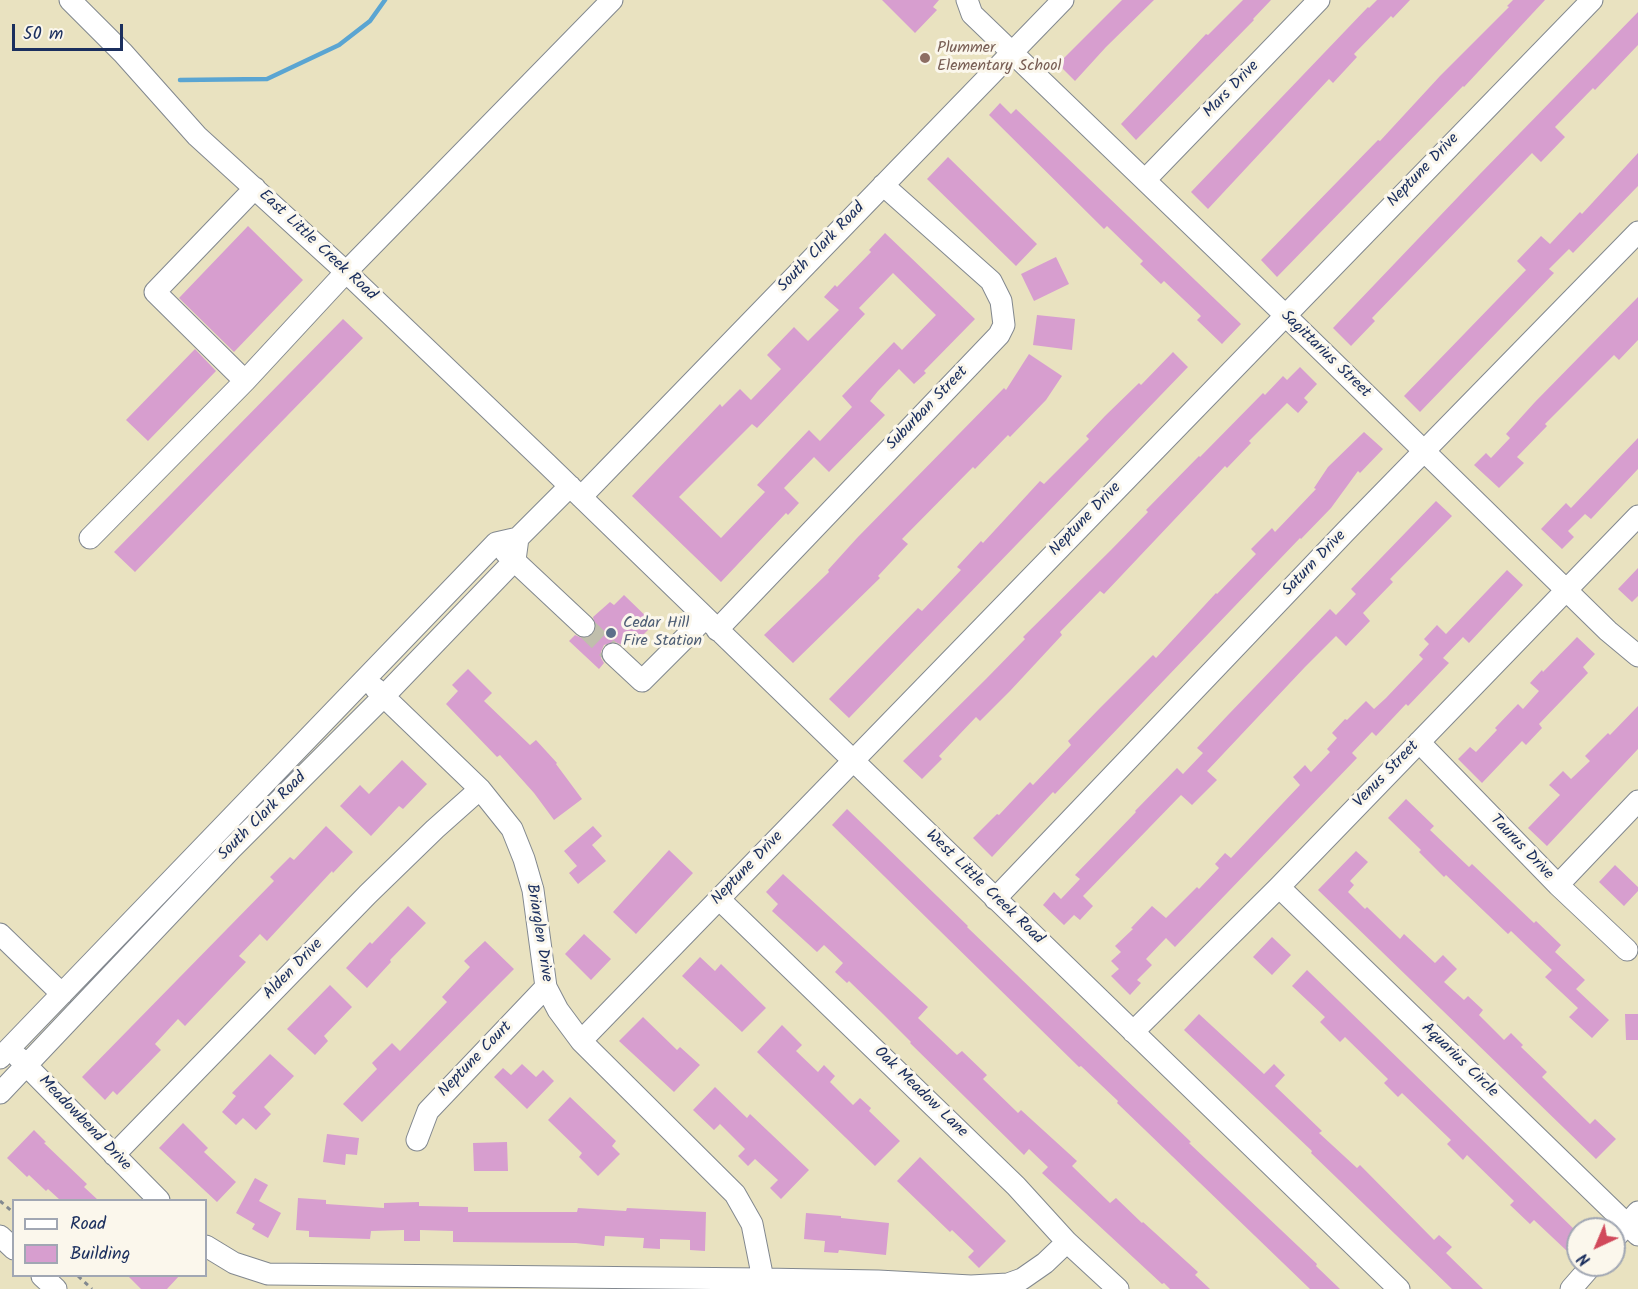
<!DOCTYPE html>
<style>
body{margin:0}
#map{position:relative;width:1638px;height:1289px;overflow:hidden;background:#e9e2c0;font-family:Kalam,sans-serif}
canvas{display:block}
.legend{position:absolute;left:12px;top:1199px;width:195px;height:78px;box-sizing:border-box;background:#fbf7ec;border:2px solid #a1a7b3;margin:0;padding:8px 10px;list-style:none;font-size:18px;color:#1b2f5e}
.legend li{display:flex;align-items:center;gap:12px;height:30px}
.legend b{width:30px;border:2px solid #a1a7b3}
.north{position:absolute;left:1566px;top:1217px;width:60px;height:60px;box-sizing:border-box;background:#fbf7ec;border:2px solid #a1a7b3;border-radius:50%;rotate:224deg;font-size:16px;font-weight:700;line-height:24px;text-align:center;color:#1b2f5e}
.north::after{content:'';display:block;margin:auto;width:21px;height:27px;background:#d1495b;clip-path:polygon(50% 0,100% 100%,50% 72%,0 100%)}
.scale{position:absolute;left:12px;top:24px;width:111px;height:27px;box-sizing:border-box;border:3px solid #1b2f5e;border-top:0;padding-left:8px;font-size:18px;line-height:21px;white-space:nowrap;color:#1b2f5e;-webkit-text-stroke:4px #fbf7ec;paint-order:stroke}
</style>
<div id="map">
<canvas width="1638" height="1289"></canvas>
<ul class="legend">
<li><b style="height:8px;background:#fff"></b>Road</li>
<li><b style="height:16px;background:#d79ecf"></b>Building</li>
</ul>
<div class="north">N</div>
<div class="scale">50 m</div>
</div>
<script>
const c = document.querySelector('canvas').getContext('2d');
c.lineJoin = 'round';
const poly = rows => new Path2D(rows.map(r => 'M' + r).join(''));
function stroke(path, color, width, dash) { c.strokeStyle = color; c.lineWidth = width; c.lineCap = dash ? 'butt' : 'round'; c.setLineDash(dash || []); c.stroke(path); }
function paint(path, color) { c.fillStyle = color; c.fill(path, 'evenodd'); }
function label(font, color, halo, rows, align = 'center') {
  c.font = font + ' Kalam,sans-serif'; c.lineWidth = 6; c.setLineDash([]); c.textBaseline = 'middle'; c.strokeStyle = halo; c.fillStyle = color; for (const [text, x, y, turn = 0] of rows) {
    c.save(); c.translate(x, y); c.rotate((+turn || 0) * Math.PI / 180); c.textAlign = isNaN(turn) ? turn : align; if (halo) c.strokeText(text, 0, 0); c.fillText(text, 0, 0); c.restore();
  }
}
const stream = poly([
 [180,80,267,79,339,45,370,21,385,0]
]);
const building = poly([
 [882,0,939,0,933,7,937,10,915,33],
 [1122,0,1154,0,1106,47,1075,81,1058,64],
 [1243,0,1271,0,1253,19,1254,20,1136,140,1121,124,1206,34,1208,35],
 [1377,0,1410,0,1393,18,1391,16,1354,54,1357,57,1333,83,1329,79,1208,209,1191,192,1368,7,1369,8],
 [1513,0,1545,0,1464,87,1463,86,1277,277,1261,260,1378,140,1380,141,1440,76,1509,7,1507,6],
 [1638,12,1638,45,1595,90,1593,88,1555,127,1565,137,1541,162,1532,153,1372,318,1375,321,1351,346,1333,328,1479,175],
 [1000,103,1011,114,1016,109,1241,324,1222,344,1197,320,1201,316,1164,281,1161,284,1140,264,1143,261,1107,226,1104,229,989,115],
 [1638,153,1638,186,1573,253,1569,249,1549,269,1554,273,1420,412,1404,396,1526,270,1517,261,1541,236,1550,244,1580,212,1582,214],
 [948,157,1037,244,1016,266,927,179],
 [248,226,303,280,234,352,179,298],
 [885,233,975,319,924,371,926,373,914,384,899,369,878,391,870,401,885,415,829,472,814,457,784,488,799,503,788,515,786,513,721,582,632,496,720,404,722,407,740,389,751,400,781,369,767,355,794,327,808,341,839,310,824,297,835,285,837,287,871,252,869,250],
 [893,273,936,315,902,350,894,342,842,396,852,407,820,441,809,430,789,451,757,485,765,492,721,538,679,497,752,424,757,428,777,407,865,314,859,308],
 [1056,257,1069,284,1034,301,1021,274],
 [1638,297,1638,340,1619,360,1614,355,1545,424,1547,426,1517,457,1524,463,1499,488,1474,465,1486,453,1491,458,1510,438,1506,434,1535,402],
 [1037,315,1075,319,1072,350,1033,345],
 [343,319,363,338,135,572,114,552],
 [195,349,216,371,148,441,126,420],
 [1173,352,1188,367,849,718,829,699,918,608,922,611,961,570,957,567,981,541,983,543,1040,481,1044,484,1089,439,1086,436,1105,416,1139,383,1141,385],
 [1029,354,1062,376,1046,400,1010,437,1008,435,975,469,973,467,902,539,908,544,878,576,880,578,793,663,764,635,829,572,828,570,857,538,1004,388,1006,390],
 [1300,367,1317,384,1304,398,1308,402,1298,413,1287,403,1249,441,1251,443,1227,468,1225,466,1104,594,1100,591,1060,632,1062,635,1010,691,980,721,976,717,939,756,942,759,922,779,903,761,986,679,1025,639,1023,637,1111,550,1148,512,1146,510,1199,456,1200,457,1263,393,1265,395,1283,376,1287,380],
 [1364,432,1383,449,1360,473,1358,471,1331,508,1301,539,1300,538,1055,794,1053,792,992,857,973,838,997,814,999,815,1030,782,1033,785,1071,745,1068,741,1100,708,1153,655,1156,658,1216,593,1217,594,1256,554,1251,549,1272,528,1275,532,1316,489,1314,488,1328,467],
 [1638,438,1638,469,1591,519,1585,514,1568,531,1574,537,1562,549,1541,529,1566,503,1571,508],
 [1436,501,1452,516,1390,579,1393,582,1363,613,1370,621,1346,646,1336,636,1305,667,1207,771,1217,780,1192,805,1181,795,1083,896,1093,906,1080,920,1074,915,1064,925,1043,905,1054,892,1061,899,1080,879,1075,875,1136,812,1135,811,1177,768,1183,774,1203,753,1197,748,1228,715,1330,609,1336,615,1356,594,1351,589],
 [1638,568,1638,596,1632,602,1618,589],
 [1507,570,1523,585,1469,643,1463,637,1443,658,1449,663,1408,706,1406,704,1376,736,1372,732,1352,753,1357,758,1175,947,1166,938,1146,959,1152,965,1137,980,1141,983,1130,995,1111,976,1119,969,1111,961,1121,952,1115,946,1133,929,1131,928,1152,906,1166,918,1197,887,1199,889,1219,868,1215,864,1225,853,1231,858,1300,785,1293,777,1305,765,1311,772,1330,752,1327,749,1337,738,1332,733,1345,719,1347,720,1366,701,1374,709,1386,698,1423,659,1419,655,1429,644,1424,639,1437,625,1446,634],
 [624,595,654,624,633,645,628,640,622,645,615,642,604,645,601,652,601,658,604,663,599,669,569,641,575,635,582,638,593,635,596,628,593,617,610,602,614,605],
 [1577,637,1595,654,1583,667,1588,673,1539,724,1542,728,1526,745,1522,741,1482,783,1458,759,1470,747,1476,752,1497,730,1495,728,1518,704,1523,709,1539,691,1530,683,1542,670,1543,672],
 [468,669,492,693,484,701,530,745,536,740,557,763,556,764,582,799,554,820,534,793,500,755,497,757,446,704,458,691,452,685],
 [1638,706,1638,749,1547,846,1528,828,1560,795,1549,785,1563,771,1571,779,1590,761,1585,756,1608,733,1610,735],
 [402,760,427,784,403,809,399,806,371,836,340,806,360,785,369,794],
 [1406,799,1434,826,1430,830,1469,867,1472,864,1534,923,1536,921,1561,945,1555,952,1585,980,1576,989,1609,1020,1592,1038,1569,1017,1578,1008,1545,977,1552,970,1511,931,1508,934,1446,875,1444,877,1419,852,1421,850,1388,818],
 [847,809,968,926,967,927,1191,1142,1189,1143,1317,1264,1316,1266,1340,1289,1310,1289,1117,1103,1118,1101,1081,1066,1079,1067,990,980,832,825],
 [326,826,353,852,333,873,332,871,267,941,260,934,239,956,246,962,185,1026,178,1019,155,1044,161,1050,117,1095,113,1091,105,1100,82,1077,274,881,270,877,290,857,294,860],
 [593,826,602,836,592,845,606,861,578,884,569,873,577,866,564,851],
 [669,850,693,873,636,934,613,912],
 [1356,851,1368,862,1350,881,1354,885,1348,892,1365,909,1367,907,1400,939,1404,934,1435,963,1443,955,1457,969,1444,982,1464,1000,1468,996,1483,1010,1479,1015,1504,1040,1511,1033,1523,1045,1521,1047,1547,1072,1542,1077,1590,1124,1595,1119,1616,1139,1596,1159,1318,890],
 [1615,865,1638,887,1638,891,1624,906,1599,882],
 [783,874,928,1007,918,1018,957,1055,962,1051,987,1075,983,1079,1018,1113,1021,1110,1077,1161,1072,1166,1110,1203,1116,1198,1142,1223,1143,1222,1198,1272,1195,1275,1210,1289,1170,1289,1164,1283,1162,1284,1042,1173,1048,1167,1029,1149,1024,1155,910,1043,911,1042,883,1014,849,981,847,983,835,972,843,963,824,945,817,952,772,911,778,904,766,892],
 [408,906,426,923,390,960,391,962,367,988,346,968,370,942,372,944],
 [584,934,611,959,591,980,565,954],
 [1272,937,1291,955,1272,975,1253,957],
 [485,941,514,969,362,1122,343,1104,377,1069,372,1063,392,1043,400,1051,447,1002,442,997,470,967,464,961],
 [700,957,715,971,721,964,766,1008,742,1032,682,976],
 [1307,970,1578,1233,1578,1242,1568,1252,1534,1220,1530,1224,1510,1205,1514,1201,1467,1155,1463,1160,1447,1144,1451,1140,1402,1093,1398,1097,1384,1083,1388,1079,1345,1037,1340,1042,1320,1022,1325,1017,1292,986],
 [330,985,352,1007,324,1036,328,1041,315,1055,287,1029],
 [1199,1014,1264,1074,1274,1064,1285,1075,1275,1086,1322,1131,1319,1133,1357,1168,1360,1165,1434,1240,1439,1235,1452,1247,1446,1253,1483,1289,1452,1289,1311,1153,1312,1151,1184,1030],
 [1625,1014,1638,1014,1638,1040,1626,1040],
 [643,1017,677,1050,680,1047,700,1065,674,1092,619,1041],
 [782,1025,802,1045,796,1051,818,1072,824,1065,835,1076,830,1082,853,1105,860,1098,871,1108,869,1111,900,1141,875,1166,757,1052],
 [270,1054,294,1076,264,1107,271,1114,256,1130,243,1118,236,1125,222,1112,236,1096,232,1093],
 [522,1064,536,1077,543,1070,554,1081,527,1109,494,1077,503,1068,511,1075],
 [715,1087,747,1118,750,1114,809,1170,781,1199,770,1188,778,1180,755,1159,748,1166,738,1156,745,1149,720,1124,714,1130,693,1110],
 [570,1097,616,1141,612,1146,620,1154,598,1176,579,1157,582,1153,548,1120],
 [183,1123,208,1148,204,1152,236,1182,217,1202,159,1148],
 [34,1130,46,1142,44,1143,87,1184,84,1187,98,1200,60,1200,48,1189,46,1191,29,1175,27,1177,7,1158],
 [327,1134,359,1138,357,1155,346,1154,345,1165,323,1162],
 [507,1142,508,1171,474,1171,473,1143],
 [920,1157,1006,1241,979,1268,968,1257,974,1251,952,1230,950,1232,897,1181],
 [255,1178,268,1185,259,1201,281,1213,268,1238,252,1229,255,1224,236,1213],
 [298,1198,326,1200,326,1204,384,1208,384,1203,419,1202,419,1206,468,1207,468,1212,577,1212,578,1208,626,1211,627,1208,706,1212,705,1251,690,1250,690,1240,660,1239,660,1249,643,1248,644,1238,605,1236,604,1246,576,1243,453,1242,453,1231,420,1230,420,1241,404,1241,404,1230,371,1231,370,1239,309,1237,309,1231,296,1230],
 [806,1213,841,1216,841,1218,889,1223,886,1255,839,1250,838,1253,824,1252,825,1241,804,1239],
 [127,1275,180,1275,167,1289,141,1289]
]);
const minorTunnel = poly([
 [584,626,613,654]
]);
const path = poly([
 [0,1201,14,1213],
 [78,1276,92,1289]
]);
const minor = poly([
 [70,0,123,53,197,136,346,272,547,464,1399,1289],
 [967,0,972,14,1285,315,1608,631,1638,656],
 [1145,180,1319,0],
 [255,188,155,292,245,381,346,272,612,0],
 [581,497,1063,0],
 [90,538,245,381],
 [505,552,584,626],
 [717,630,999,335,1004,325,1001,301,991,281,883,185],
 [613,654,642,681,705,618],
 [375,688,480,789,512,829,524,859,533,890,546,987,558,1010,581,1041,735,1194,752,1224,763,1279],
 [1419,742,1558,885,1627,950],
 [1558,885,1638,801],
 [1279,887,1638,1235],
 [719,899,1016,1186,1067,1242,1118,1289],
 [995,899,1346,531,1638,232],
 [0,934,62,994],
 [1133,1032,1279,887,1638,516],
 [581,1041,1592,0],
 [18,1057,159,1200],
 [0,1058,496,543,518,538,570,486],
 [0,1093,232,848,384,696,515,560,518,538],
 [417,1140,428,1111,546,987],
 [114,1155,368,894,435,829,480,789],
 [0,1236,14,1249],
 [1614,1239,1638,1212],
 [206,1246,234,1263,268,1274,763,1279,878,1281,971,1286,1008,1284,1022,1279,1045,1263,1067,1242],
 [42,1276,56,1289],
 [1571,1289,1592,1265]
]);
const markers = [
 [925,58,6,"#8d6e63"],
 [611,633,6,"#5c6f8a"]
];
const educationNames = [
 ["Plummer",937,49],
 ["Elementary School",937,67]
];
const streetNames = [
 ["Mars Drive",1232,90,-46],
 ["Neptune Drive",1424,171,-46],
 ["East Little Creek Road",317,246,43],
 ["South Clark Road",822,248,-46],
 ["Sagittarius Street",1325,355,44],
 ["Suburban Street",928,409,-46],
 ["Neptune Drive",1086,520,-46],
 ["Saturn Drive",1315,564,-46],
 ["Venus Street",1387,775,-46],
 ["South Clark Road",263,817,-45],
 ["Taurus Drive",1521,848,46],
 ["Neptune Drive",748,869,-46],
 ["West Little Creek Road",984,888,44],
 ["Briarglen Drive",538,933,81],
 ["Alden Drive",294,970,-46],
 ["Neptune Court",476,1060,-46],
 ["Aquarius Circle",1459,1061,44],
 ["Oak Meadow Lane",920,1093,44],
 ["Meadowbend Drive",84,1124,46]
];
const serviceNames = [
 ["Cedar Hill",623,624],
 ["Fire Station",623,642]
];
stroke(stream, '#5aa5d2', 4.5);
paint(building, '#d79ecf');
stroke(minorTunnel, '#c0beac', 21, [21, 10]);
stroke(minor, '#82888f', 23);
stroke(path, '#82888f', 3, [4.5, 4.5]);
stroke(minor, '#fff', 21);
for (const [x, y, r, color] of markers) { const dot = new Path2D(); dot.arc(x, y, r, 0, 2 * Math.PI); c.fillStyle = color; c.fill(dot); stroke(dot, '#fbf7ec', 2); }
label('16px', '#785e54', '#fbf7ec', educationNames, 'left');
label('16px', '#1b2f5e', '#fbf7ec', streetNames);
label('16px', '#4e5e75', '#fbf7ec', serviceNames, 'left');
</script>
